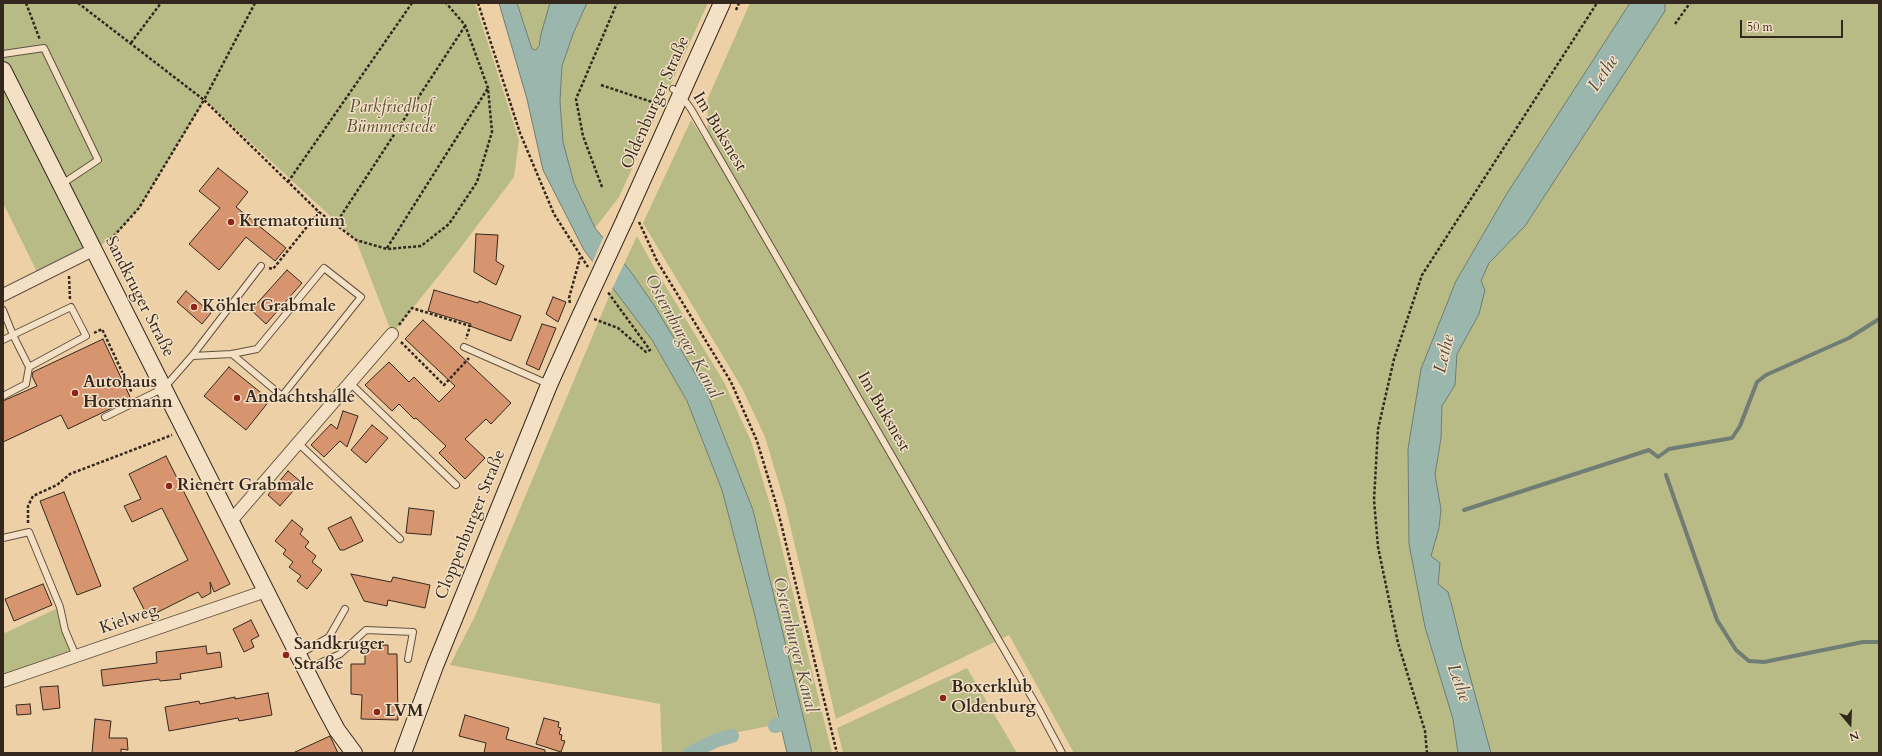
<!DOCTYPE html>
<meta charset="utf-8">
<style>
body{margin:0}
#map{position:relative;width:1882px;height:756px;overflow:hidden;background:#eed0a6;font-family:Cardo,serif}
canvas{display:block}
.frame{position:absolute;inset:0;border:4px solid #34281e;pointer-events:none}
.north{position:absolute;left:1830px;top:704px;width:40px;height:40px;-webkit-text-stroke:3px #f4e0c5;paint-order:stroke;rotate:161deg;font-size:11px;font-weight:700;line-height:16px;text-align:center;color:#34281e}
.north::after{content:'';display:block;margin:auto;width:14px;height:18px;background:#34281e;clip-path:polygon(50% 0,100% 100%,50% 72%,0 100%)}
.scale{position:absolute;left:1740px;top:20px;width:103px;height:18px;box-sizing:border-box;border:2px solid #34281e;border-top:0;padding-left:5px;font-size:12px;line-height:14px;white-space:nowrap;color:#34281e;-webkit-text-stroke:3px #f4e0c5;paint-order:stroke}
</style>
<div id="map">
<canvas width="1882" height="756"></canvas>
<div class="frame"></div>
<div class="north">N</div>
<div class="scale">50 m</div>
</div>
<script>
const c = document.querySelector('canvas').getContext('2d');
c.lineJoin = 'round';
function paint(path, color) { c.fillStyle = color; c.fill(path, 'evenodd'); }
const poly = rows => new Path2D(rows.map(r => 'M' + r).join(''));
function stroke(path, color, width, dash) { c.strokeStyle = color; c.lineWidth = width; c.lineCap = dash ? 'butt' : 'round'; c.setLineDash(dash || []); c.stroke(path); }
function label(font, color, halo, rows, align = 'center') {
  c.font = font + ' Cardo,serif'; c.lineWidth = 3; c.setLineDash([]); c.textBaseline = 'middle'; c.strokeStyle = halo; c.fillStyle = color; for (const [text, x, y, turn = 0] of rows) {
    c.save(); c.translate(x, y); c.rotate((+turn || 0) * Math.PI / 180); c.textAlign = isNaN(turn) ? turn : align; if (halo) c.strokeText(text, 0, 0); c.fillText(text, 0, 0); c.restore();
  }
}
const green = poly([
 [3,3,475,3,519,140,514,177,452,259,392,334,356,240,205,100,139,208,112,238,93,250,39,276,3,203],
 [517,3,550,3,537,50,532,49],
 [587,3,708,3,619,197,595,228,574,183,563,142,560,101,562,66,573,34],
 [750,3,1879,3,1879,753,1074,753,1009,635,836,719,785,504,765,437,742,388,643,223,691,120,707,144,708,98],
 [637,236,654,267,724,382,751,441,777,528,832,753,812,753,753,510,707,393,654,305,624,264],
 [613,287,652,340,687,401,722,490,754,612,779,724,724,735,683,753,662,753,660,704,450,665,475,616],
 [60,607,76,656,3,681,3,630,5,633],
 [967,668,1017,753,843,753,837,728]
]);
const water = poly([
 [499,3,517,3,532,49,536,50,539,46,541,34,550,3,587,3,573,34,562,66,560,101,563,142,574,183,595,228,631,272,654,305,707,393,753,510,812,753,787,753,754,612,722,490,687,401,652,340,584,250,543,170,527,99,499,3],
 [1630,3,1665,3,1665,11,1525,226,1489,263,1481,281,1485,290,1479,314,1457,354,1455,385,1442,406,1441,438,1435,475,1441,509,1439,528,1431,556,1440,563,1438,584,1448,592,1452,606,1461,643,1491,753,1458,753,1453,719,1425,627,1409,544,1408,449,1421,369,1456,281,1506,195,1630,3]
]);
const pier = poly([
 [604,236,625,262,612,289,592,263]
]);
const stream = poly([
 [1666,475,1717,620,1736,650,1749,661,1764,662,1863,642,1879,642],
 [1464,510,1649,450,1658,457,1669,449,1732,438,1740,426,1757,382,1766,375,1849,338,1879,319]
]);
const canal = poly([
 [775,726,793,720],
 [690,753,717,740,732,736]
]);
const building = poly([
 [218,168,248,192,236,207,286,248,275,261,246,237,219,270,189,244,220,208,199,191,218,168],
 [476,234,498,235,496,261,504,266,496,285,474,272,476,234],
 [287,270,302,283,266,324,251,310,287,270],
 [434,290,478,303,479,301,521,316,511,341,470,326,471,324,428,311,434,290],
 [186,291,211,313,202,324,177,302,186,291],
 [553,297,566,302,558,322,546,314,553,297],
 [423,320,511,403,491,424,486,419,465,439,485,458,465,479,439,453,446,446,416,418,414,419,399,404,392,411,365,385,389,362,409,382,414,377,439,402,455,386,405,339,423,320],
 [542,324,556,328,539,370,526,364,542,324],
 [103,339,131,399,68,429,61,415,3,442,3,401,37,386,32,376,33,372,103,339],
 [229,367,270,400,246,430,204,396,229,367],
 [343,411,358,416,347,447,340,441,324,457,311,445,331,424,337,429,343,411],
 [372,425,388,438,366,463,351,450,372,425],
 [166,456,230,584,214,592,210,582,211,593,202,598,198,592,148,617,133,588,188,560,162,508,132,522,124,506,141,499,129,474,166,456],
 [288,471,301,482,280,506,268,495,288,471],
 [64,492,101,586,77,595,40,501,64,492],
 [409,508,434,511,431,535,406,533,409,508],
 [351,517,363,541,344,550,340,550,328,528,351,517],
 [292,520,303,529,300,534,309,542,305,547,316,556,312,562,322,570,307,589,297,581,301,576,289,567,293,562,283,554,286,550,275,541,292,520],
 [351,574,391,582,393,577,430,585,425,608,388,600,387,606,364,601,351,574],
 [43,584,52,605,14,621,5,599,43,584],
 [251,620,259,636,251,640,254,647,244,652,233,629,251,620],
 [365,645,388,645,388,654,397,654,398,720,361,719,362,695,351,694,351,664,365,664,365,645],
 [206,646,207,654,220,652,222,667,180,674,181,679,160,681,159,679,103,686,101,670,157,663,156,652,206,646],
 [58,686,60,708,43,710,40,687,58,686],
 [268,693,272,715,239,721,238,718,169,731,165,707,199,701,200,704,235,697,235,699,268,693],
 [30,704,31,714,17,715,16,705,30,704],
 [465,715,509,728,506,739,545,750,545,753,484,753,486,743,459,736,465,715],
 [544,718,559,722,558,727,561,728,559,734,562,735,561,740,565,741,561,752,536,744,544,718],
 [95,719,111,721,109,738,127,738,128,750,121,749,121,753,92,753,95,719],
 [330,736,338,753,293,753,330,736]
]);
const path = poly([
 [26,3,40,40],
 [78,3,204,100,139,208,112,238,106,242],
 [255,3,204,100,319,212,356,240,387,249,421,246,449,224,477,182,492,132,488,88,465,25,446,3],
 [478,3,520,133,554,214,588,267],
 [736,10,739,3],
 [1675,24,1690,3],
 [131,43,161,3],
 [601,85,661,105],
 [288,182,412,3],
 [602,187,583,136,576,99,617,3],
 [639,222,657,261,731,382,757,441,777,507,837,753],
 [335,225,465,26],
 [387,248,488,88],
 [269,268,273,269,319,212],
 [69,276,70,299],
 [570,303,569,298,580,258],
 [594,319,618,328,646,352,650,350,607,291],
 [399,325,412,308,470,326,466,339],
 [94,333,102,329,132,393],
 [401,342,444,385,469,358],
 [28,523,28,506,33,496,57,485,70,474,172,435],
 [1427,753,1425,731,1398,643,1378,547,1374,500,1378,429,1394,359,1422,275,1597,3]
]);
const lane = poly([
 [3,54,44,48,98,160,62,184],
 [673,89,680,94,691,109,1038,708,1062,753],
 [3,310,13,335,29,367,86,336,71,307,13,335,3,340],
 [464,347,548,384],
 [192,356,232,354,257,349,324,268,361,297,282,396,232,354],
 [350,383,456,485],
 [3,396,26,384,29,367],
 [105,417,164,388,192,356,261,266],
 [298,443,400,539],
 [3,538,29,532,60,607,65,630,76,656],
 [298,655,329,637,345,609],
 [307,669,340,654,366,630,413,632,408,659]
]);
const street = poly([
 [3,295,93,250],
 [230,522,392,334],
 [3,681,266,591]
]);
const secondary = poly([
 [3,70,322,702,337,730,354,753],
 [625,219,722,3],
 [403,753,435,666,549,385,581,314]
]);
const secondaryBridge = poly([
 [581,314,625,219]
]);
const markers = [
 [231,222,4,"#8f2418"],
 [194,307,4,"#8f2418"],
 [75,393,4,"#8f2418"],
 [237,398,4,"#8f2418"],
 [169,486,4,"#8f2418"],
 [286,655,4,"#8f2418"],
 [943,698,4,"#8f2418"],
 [377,712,4,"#8f2418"]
];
const streetNames = [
 ["Oldenburger Straße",656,103,-66],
 ["Im Buksnest",719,132,59],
 ["Sandkruger Straße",139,297,63],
 ["Im Buksnest",883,412,60],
 ["Cloppenburger Straße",471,525,-68],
 ["Kielweg",129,620,-19]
];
const parkNames = [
 ["Parkfriedhof",391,108],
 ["Bümmerstede",391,128]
];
const poiNames = [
 ["Krematorium",239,222],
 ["Köhler Grabmale",202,307],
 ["Autohaus",83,383],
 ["Horstmann",83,403],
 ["Andachtshalle",245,398],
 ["Rienert Grabmale",177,486],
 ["Sandkruger",294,645],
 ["Straße",294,665],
 ["Boxerklub",951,688],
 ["Oldenburg",951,708],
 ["LVM",385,712]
];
const waterNames = [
 ["Lethe",1604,74,-56],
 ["Osternburger Kanal",682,337,61],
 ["Lethe",1445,354,-77],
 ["Osternburger Kanal",794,645,76],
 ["Lethe",1458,683,70]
];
paint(green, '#b9bb86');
paint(water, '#9ab6ad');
stroke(water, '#717d74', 1);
paint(pier, '#eed0a6');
stroke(stream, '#717d74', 4);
stroke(canal, '#9ab6ad', 14);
paint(building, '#d6946f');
stroke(building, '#34281e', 1);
stroke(lane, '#625240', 8);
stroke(street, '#625240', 14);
stroke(secondary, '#34281e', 18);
stroke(path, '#34281e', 2.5, [3, 2]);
stroke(lane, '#f4e0c5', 6);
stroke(street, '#f4e0c5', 12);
stroke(secondary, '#f4e0c5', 16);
stroke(secondaryBridge, '#34281e', 18, []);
stroke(secondaryBridge, '#f4e0c5', 16);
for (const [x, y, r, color] of markers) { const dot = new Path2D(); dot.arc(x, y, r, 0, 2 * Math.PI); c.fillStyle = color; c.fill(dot); stroke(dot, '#f4e0c5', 1.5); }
label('17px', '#34281e', '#f4e0c5', streetNames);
label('italic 17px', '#554d38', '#f4e0c5', parkNames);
label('bold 17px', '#34281e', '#f4e0c5', poiNames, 'left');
label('italic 18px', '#4e4c42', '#f4e0c5', waterNames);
</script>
